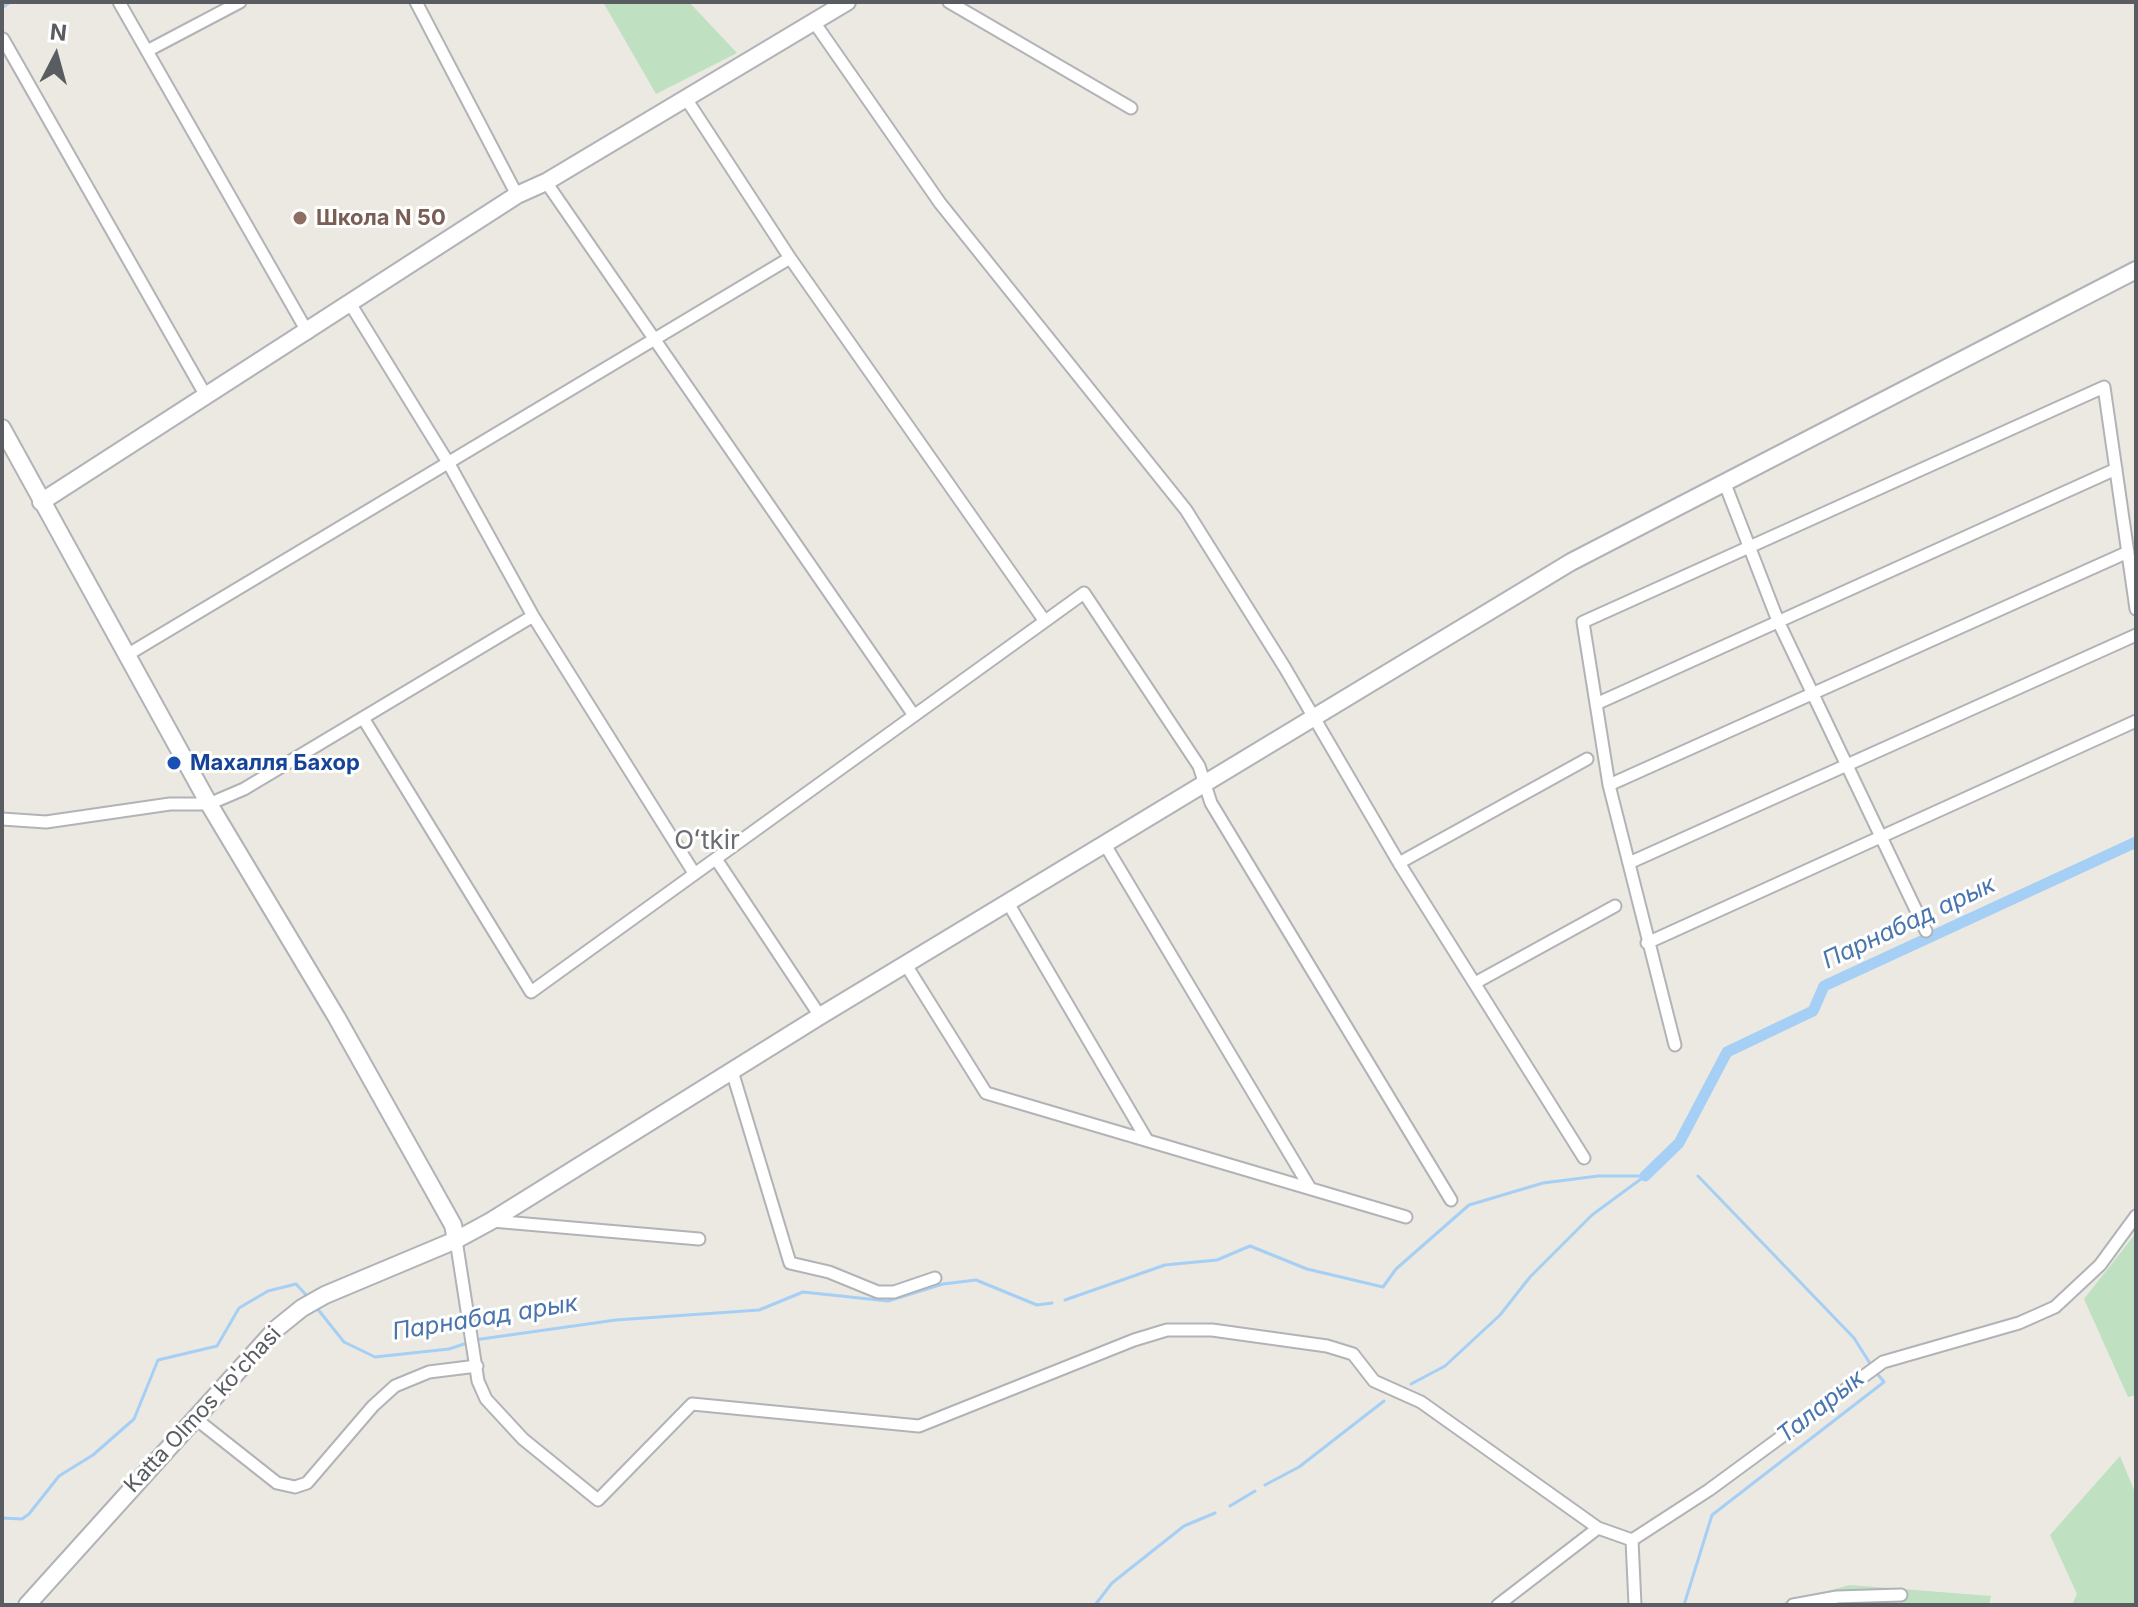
<!DOCTYPE html>
<meta charset="utf-8">
<style>
body{margin:0}
#map{position:relative;width:2138px;height:1607px;overflow:hidden;background:#ebe9e1;font-family:Inter,sans-serif}
canvas{display:block}
.frame{position:absolute;inset:0;border:4px solid #595c60;pointer-events:none}
.north{position:absolute;left:16px;top:16px;width:80px;height:80px;-webkit-text-stroke:6px #fff;paint-order:stroke;rotate:6deg;font-size:22px;font-weight:700;line-height:32px;text-align:center;color:#595c60}
.north::after{content:'';display:block;margin:auto;width:28px;height:36px;background:#595c60;clip-path:polygon(50% 0,100% 100%,50% 72%,0 100%)}
</style>
<div id="map">
<canvas width="2138" height="1607"></canvas>
<div class="frame"></div>
<div class="north">N</div>
</div>
<script>
const c = document.querySelector('canvas').getContext('2d');
c.lineJoin = 'round';
function paint(path, color) { c.fillStyle = color; c.fill(path, 'evenodd'); }
const poly = rows => new Path2D(rows.map(r => 'M' + r).join(''));
function stroke(path, color, width, dash) { c.strokeStyle = color; c.lineWidth = width; c.lineCap = dash ? 'butt' : 'round'; c.setLineDash(dash || []); c.stroke(path); }
function label(font, color, halo, rows, align = 'center') {
  c.font = font + ' Inter,sans-serif'; c.lineWidth = 6; c.setLineDash([]); c.textBaseline = 'middle'; c.strokeStyle = halo; c.fillStyle = color; for (const [text, x, y, turn = 0] of rows) {
    c.save(); c.translate(x, y); c.rotate((+turn || 0) * Math.PI / 180); c.textAlign = isNaN(turn) ? turn : align; if (halo) c.strokeText(text, 0, 0); c.fillText(text, 0, 0); c.restore();
  }
}
const green = poly([
 [603,2,689,2,737,53,656,94],
 [2136,1233,2136,1395,2128,1397,2084,1299],
 [2120,1456,2136,1495,2136,1605,2072,1605,2077,1594,2050,1535],
 [1850,1585,1991,1596,1989,1605,1775,1605]
]);
const stream = poly([
 [2,8,10,2],
 [1698,1176,1854,1338,1871,1365],
 [1065,1300,1165,1265,1217,1260,1250,1246,1307,1269,1383,1287,1396,1269,1469,1205,1543,1183,1598,1176,1645,1176],
 [316,1307,344,1342,375,1357,449,1349,467,1343],
 [474,1340,616,1320,759,1310,803,1292,888,1301,943,1284,976,1280,1037,1305,1052,1303],
 [1411,1384,1445,1366,1500,1315,1530,1277,1592,1215,1645,1176],
 [1265,1485,1299,1467,1384,1401],
 [1230,1506,1255,1491],
 [2,1518,22,1519,29,1514,59,1476,93,1455,134,1419,158,1360,217,1346,239,1308,268,1291,296,1284,309,1298],
 [1095,1605,1112,1583,1184,1526,1215,1513],
 [1684,1605,1712,1515,1884,1382,1875,1371]
]);
const canal = poly([
 [1645,1176,1679,1143,1727,1052,1813,1011,1824,986,2136,842]
]);
const street = poly([
 [119,2,308,333],
 [416,2,517,195],
 [949,2,1131,108],
 [814,22,940,203,1186,510,1285,668,1399,863,1584,1158],
 [3,39,206,396],
 [147,51,240,2],
 [685,97,790,258,1044,620],
 [546,182,913,714],
 [351,305,449,464,533,616,694,873],
 [1725,484,1778,621,1926,931],
 [127,655,790,258],
 [1596,704,2116,469],
 [363,718,531,992,1084,593,1199,766,1211,803,1451,1200],
 [1609,785,2128,552],
 [2,819,46,822,170,804,209,804,244,789,533,616],
 [1104,843,1310,1188],
 [716,859,820,1016],
 [1399,863,1587,759],
 [1629,863,2136,635],
 [1008,903,1147,1140],
 [1647,943,2136,721],
 [906,965,986,1093,1406,1217],
 [1475,983,1615,906],
 [1675,1045,1609,785,1583,622,2104,387,2136,609],
 [732,1071,790,1263,829,1272,878,1292,894,1292,935,1278],
 [492,1221,699,1239],
 [456,1240,478,1381,486,1399,523,1439,598,1500,692,1404,919,1426,1134,1340,1167,1330,1212,1330,1327,1346,1353,1354,1374,1381,1421,1402,1598,1528,1632,1540],
 [196,1419,277,1483,295,1487,307,1483,373,1406,395,1386,429,1372,477,1366],
 [1498,1605,1598,1528],
 [1635,1605,1632,1540,1709,1490,1883,1362,2019,1323,2055,1307,2100,1265,2136,1216],
 [1793,1605,1837,1597,1901,1595]
]);
const secondary = poly([
 [2,428,209,804,337,1018,453,1225,456,1240],
 [41,502,517,195,546,182,847,2],
 [27,1605,276,1329,302,1308,325,1295,456,1240,491,1221,820,1016,1571,562,2136,270]
]);
const markers = [
 [300,218,8,"#8d6e63"],
 [174,763,8,"#1a4fb4"]
];
const educationNames = [
 ["Школа N 50",316,218]
];
const transitNames = [
 ["Махалля Бахор",190,763]
];
const streetNames = [
 ["Katta Olmos ko'chasi",203,1410,-47]
];
const waterNames = [
 ["Парнабад арык",1909,923,-25],
 ["Парнабад арык",485,1318,-9],
 ["Таларык",1821,1407,-38]
];
const quarterNames = [
 ["Oʻtkir",707,841]
];
paint(green, '#bfe1c1');
stroke(stream, '#a6cff6', 3);
stroke(canal, '#a6cff6', 11);
stroke(street, '#b2b3b7', 15);
stroke(secondary, '#b0b3b7', 20);
stroke(street, '#fff', 11);
stroke(secondary, '#fff', 16);
for (const [x, y, r, color] of markers) { const dot = new Path2D(); dot.arc(x, y, r, 0, 2 * Math.PI); c.fillStyle = color; c.fill(dot); stroke(dot, '#fff', 3); }
label('bold 22px', '#785e54', '#fff', educationNames, 'left');
label('bold 22px', '#164399', '#fff', transitNames, 'left');
label('22px', '#595c60', '#fff', streetNames);
label('italic 24px', '#4975ae', '#fff', waterNames);
label('26px', '#6b6e72', '#fff', quarterNames);
</script>
